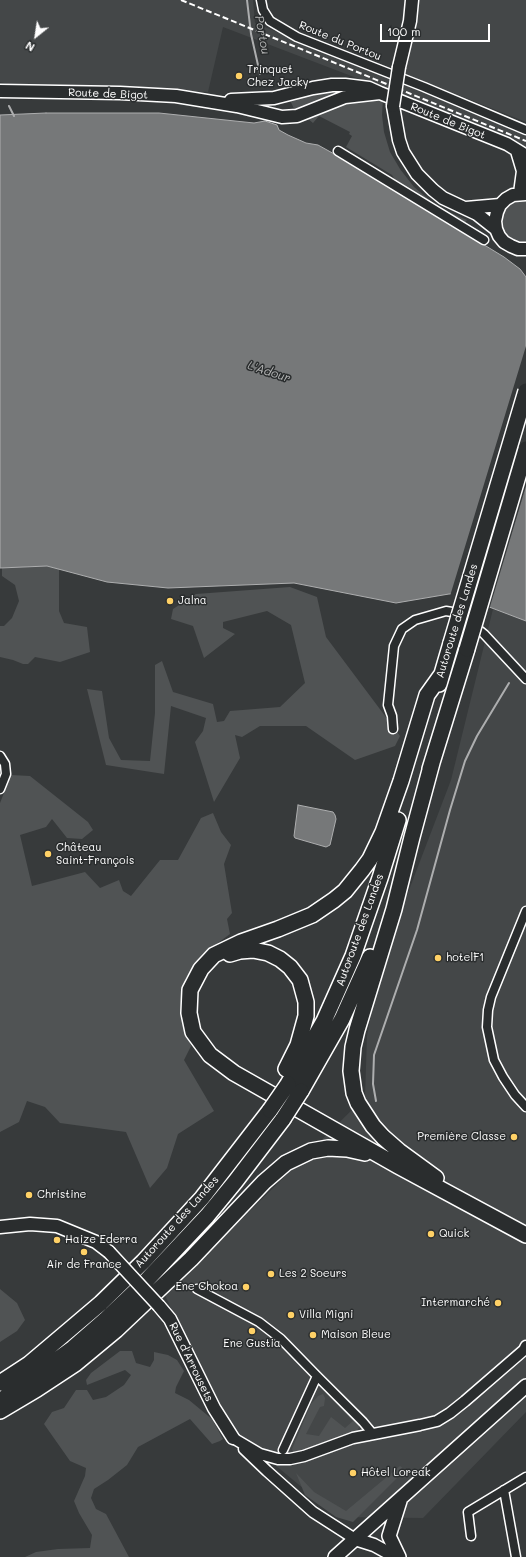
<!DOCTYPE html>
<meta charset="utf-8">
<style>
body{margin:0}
#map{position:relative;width:526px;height:1557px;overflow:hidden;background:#373a3b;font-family:Mali,sans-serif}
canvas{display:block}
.north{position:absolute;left:16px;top:16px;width:40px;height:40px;-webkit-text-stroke:3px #2a2d2e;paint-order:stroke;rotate:210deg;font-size:11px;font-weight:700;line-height:16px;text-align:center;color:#fff}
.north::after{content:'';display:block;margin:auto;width:14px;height:18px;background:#fff;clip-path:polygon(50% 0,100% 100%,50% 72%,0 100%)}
.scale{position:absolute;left:380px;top:24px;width:110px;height:18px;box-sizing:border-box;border:2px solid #fff;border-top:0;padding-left:5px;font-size:12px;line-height:14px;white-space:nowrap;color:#fff;-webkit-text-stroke:3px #2a2d2e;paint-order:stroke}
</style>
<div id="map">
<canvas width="526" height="1557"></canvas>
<div class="north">N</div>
<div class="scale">100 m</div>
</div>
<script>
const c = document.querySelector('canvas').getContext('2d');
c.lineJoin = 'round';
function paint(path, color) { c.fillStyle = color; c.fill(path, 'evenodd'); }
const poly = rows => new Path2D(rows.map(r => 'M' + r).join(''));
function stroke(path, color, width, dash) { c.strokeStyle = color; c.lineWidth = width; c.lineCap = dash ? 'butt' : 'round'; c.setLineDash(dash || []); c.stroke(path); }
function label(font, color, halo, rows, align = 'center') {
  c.font = font + ' Mali,sans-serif'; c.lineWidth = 3; c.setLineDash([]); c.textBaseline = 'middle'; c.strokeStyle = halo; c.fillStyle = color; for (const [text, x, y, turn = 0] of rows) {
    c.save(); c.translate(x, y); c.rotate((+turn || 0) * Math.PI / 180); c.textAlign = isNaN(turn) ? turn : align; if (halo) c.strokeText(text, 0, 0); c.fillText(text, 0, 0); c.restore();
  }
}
const built = poly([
 [0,0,253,0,255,23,389,78,388,90,223,27,208,92,17,86,0,82],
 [412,0,526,0,526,122,398,71],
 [402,84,526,135,526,148,400,95],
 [493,609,526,621,526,1412,423,1518,338,1517,235,1432,210,1395,165,1295,365,1097,367,1036,380,966,451,780]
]);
const green = poly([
 [356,88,296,113,289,98,306,93],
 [383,98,382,115,384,132,390,152,400,169,414,187,432,202,451,213,467,220,464,224,395,180,392,175,346,147,352,136,349,134,350,132,319,116,313,123,307,118,338,103],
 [526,199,526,243,523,243,518,242,509,238,503,230,501,220,504,210,511,203,515,200],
 [47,566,59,569,59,611,64,623,87,627,90,652,60,662,35,657,28,664,23,664,13,660,0,657,0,626,4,626,12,618,19,601,15,585,2,576,2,568],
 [290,587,317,597,326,637,400,736,395,746,355,760,306,726,260,726,242,737,235,735,240,758,214,802,195,742,203,731,206,718,171,706,164,774,106,765,87,689,102,691,109,738,121,760,150,761,155,713,155,665,162,661,173,692,213,704,217,722,224,721,230,711,280,707,305,683,291,625,267,611,223,622,223,628,235,634,204,658,193,626,171,619,173,609,196,594],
 [11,775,30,776,88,822,93,830,82,839,67,838,52,819,46,827,20,835,32,886,85,872,100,888,119,880,123,891,131,896,160,860,178,860,201,818,213,813,221,832,231,845,224,864,232,913,227,919,230,934,203,954,186,978,180,1009,191,1046,184,1060,214,1111,178,1134,167,1168,150,1188,126,1132,60,1123,45,1107,27,1101,19,1122,0,1132,0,803],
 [0,1289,17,1303,25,1320,17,1331,0,1342],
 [120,1351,132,1351,136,1363,150,1367,154,1360,154,1352,168,1355,177,1360,184,1371,176,1387,175,1393,189,1400,212,1419,223,1439,220,1441,212,1444,190,1419,138,1447,127,1465,108,1480,94,1489,91,1498,96,1509,106,1514,129,1557,25,1557,36,1552,58,1549,90,1548,92,1535,79,1513,74,1501,85,1476,86,1468,70,1461,44,1424,52,1412,64,1408,76,1390,87,1390,93,1400,106,1397,124,1385,131,1375,125,1370,87,1385,86,1380,91,1373],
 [323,1394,325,1398,324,1406,320,1407,306,1434,319,1436,331,1417,345,1428,353,1421,330,1397,330,1396,359,1424,359,1427,357,1431,303,1450,293,1452,292,1449,311,1404,318,1396],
 [400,1466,405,1470,353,1522,336,1517,305,1495,296,1473,314,1492,346,1511]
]);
const water = poly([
 [46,113,159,113,254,123,265,121,277,125,279,130,288,135,306,143,318,145,345,160,504,257,520,269,526,277,526,621,455,594,449,594,396,603,294,583,168,588,107,582,47,566,0,568,0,115,46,113],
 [298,805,333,812,335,815,336,819,330,845,326,847,295,838,294,836,298,805]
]);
const pier = poly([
 [526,346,526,486,489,610,455,596,450,596]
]);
const stream = poly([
 [247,0,251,34,260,74],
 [9,106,14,116],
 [376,1101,373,1084,374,1055,417,930,450,810,465,761,477,736,509,683]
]);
const minor = poly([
 [261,0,263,10,270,21,297,37,424,87,526,130],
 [338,151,484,240],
 [393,729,392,716,388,705,394,646,402,629,415,620,446,611,458,613,484,634,526,679],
 [0,756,5,764,6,774,0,789],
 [526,911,491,997,488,1010,487,1027,494,1060,503,1077,515,1095,526,1107],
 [197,1289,259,1322,281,1339,317,1376,363,1422,373,1434],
 [283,1450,317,1376],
 [504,1490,516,1557],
 [471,1536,468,1512,526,1477]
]);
const tertiary = poly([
 [233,1438,260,1454,278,1459,290,1459,304,1456,353,1438,420,1425,437,1421,450,1413,465,1401,524,1350,526,1346],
 [244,1449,267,1471,313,1512,355,1539]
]);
const secondary = poly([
 [399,67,410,21,412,0],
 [0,91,120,93,176,96,237,106,282,117,297,116,345,97,380,93],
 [231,100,274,98,313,88,332,85,345,85,369,88,380,93,507,144,523,154,526,159],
 [393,106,399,140,403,152,417,174,433,190,443,198,477,214,496,229],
 [517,151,523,171,520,193],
 [526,194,513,195,506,199,500,205,497,212,495,221,496,229,499,236,504,242,511,246,518,249,526,249],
 [466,208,500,205],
 [0,1227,30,1224,57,1226,96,1242,109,1252],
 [159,1306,170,1319,214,1408,233,1438],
 [355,1539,374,1545,396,1557]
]);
const primary = poly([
 [335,1557,526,1386],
 [399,1557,389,1536,400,1501]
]);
const motorway = poly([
 [442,674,427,695,401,781,383,832,370,859,362,870,345,891,334,900,312,915,278,929,241,942,214,955,201,969,190,990,189,1013,193,1032,210,1055,234,1073,398,1166,526,1235],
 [439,684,451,643],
 [433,759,412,837,394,909,357,1030,353,1047,351,1071,354,1093,358,1103,373,1126,383,1137,399,1151,436,1178],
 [430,769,467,649],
 [230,954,240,951,253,950,268,953,280,959,290,967,300,980,306,1002,306,1016,298,1045,286,1069],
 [288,1084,324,1021,353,956,380,878,398,820],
 [301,1091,342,1019,370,957],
 [0,1383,29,1364,68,1331,101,1303,143,1262,202,1198,270,1110],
 [4,1398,73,1348,105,1320,145,1282,207,1216,235,1182,283,1119],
 [0,1411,37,1389,75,1364,116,1330,191,1259,264,1182,286,1163,311,1151,328,1148,347,1149,365,1153]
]);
const rail = poly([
 [181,0,526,141]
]);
const secondaryBridge = poly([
 [393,106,399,67],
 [109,1252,159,1306]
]);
const motorwayBridge = poly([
 [451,643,526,391],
 [467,649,526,449],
 [270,1110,288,1084],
 [283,1119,301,1091]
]);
const markers = [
 [239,76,4,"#ffd166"],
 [170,601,4,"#ffd166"],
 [48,854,4,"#ffd166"],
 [438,958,4,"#ffd166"],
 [514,1137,4,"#ffd166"],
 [29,1195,4,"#ffd166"],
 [431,1234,4,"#ffd166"],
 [57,1240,4,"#ffd166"],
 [84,1252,4,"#ffd166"],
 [271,1274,4,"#ffd166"],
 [246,1287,4,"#ffd166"],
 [498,1303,4,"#ffd166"],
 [291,1315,4,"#ffd166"],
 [252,1331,4,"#ffd166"],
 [313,1335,4,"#ffd166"],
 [353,1473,4,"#ffd166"]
];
const streetNames = [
 ["Route du Portou",340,41,22],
 ["Route de Bigot",108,94,2],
 ["Route de Bigot",448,121,22],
 ["Autoroute des Landes",457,621,-73],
 ["Autoroute des Landes",360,930,-70],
 ["Autoroute des Landes",177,1222,-48],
 ["Rue d'Arrousets",191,1362,64]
];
const poiNames = [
 ["Trinquet",247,70],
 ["Chez Jacky",247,83],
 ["Jalna",178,601],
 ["Château",56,848],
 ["Saint-François",56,861],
 ["hotelF1",446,958],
 ["Première Classe",506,1137,"right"],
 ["Christine",37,1195],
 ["Quick",439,1234],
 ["Haize Ederra",65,1240],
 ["Air de France",84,1265,"center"],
 ["Les 2 Soeurs",279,1274],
 ["Ene Chokoa",238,1287,"right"],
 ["Intermarché",490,1303,"right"],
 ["Villa Migni",299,1315],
 ["Maison Bleue",321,1335],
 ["Ene Gustia",252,1344,"center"],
 ["Hôtel Loreak",361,1473]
];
const waterNames = [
 ["Portou",262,35,80],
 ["L'Adour",269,372,18]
];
paint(built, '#444748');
paint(green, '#505354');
paint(water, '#767879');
stroke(water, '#adaeaf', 1);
paint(pier, '#373a3b');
stroke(stream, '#adaeaf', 2);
stroke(minor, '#fff', 11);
stroke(tertiary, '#fff', 13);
stroke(secondary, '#fff', 15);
stroke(primary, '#fff', 16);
stroke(motorway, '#fff', 18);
stroke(minor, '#2a2d2e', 8);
stroke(tertiary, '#2a2d2e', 10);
stroke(secondary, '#2a2d2e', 12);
stroke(primary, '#2a2d2e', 13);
stroke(motorway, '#2a2d2e', 15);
stroke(rail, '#fff', 2, [6, 3]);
stroke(secondaryBridge, '#fff', 15, []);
stroke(motorwayBridge, '#fff', 18, []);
stroke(secondaryBridge, '#2a2d2e', 12);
stroke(motorwayBridge, '#2a2d2e', 15);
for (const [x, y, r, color] of markers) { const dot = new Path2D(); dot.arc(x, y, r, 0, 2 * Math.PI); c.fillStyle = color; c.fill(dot); stroke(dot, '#2a2d2e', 1.5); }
label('11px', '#fff', '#2a2d2e', streetNames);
label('11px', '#fff', '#2a2d2e', poiNames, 'left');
label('italic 12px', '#b4b5b5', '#2a2d2e', waterNames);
</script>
